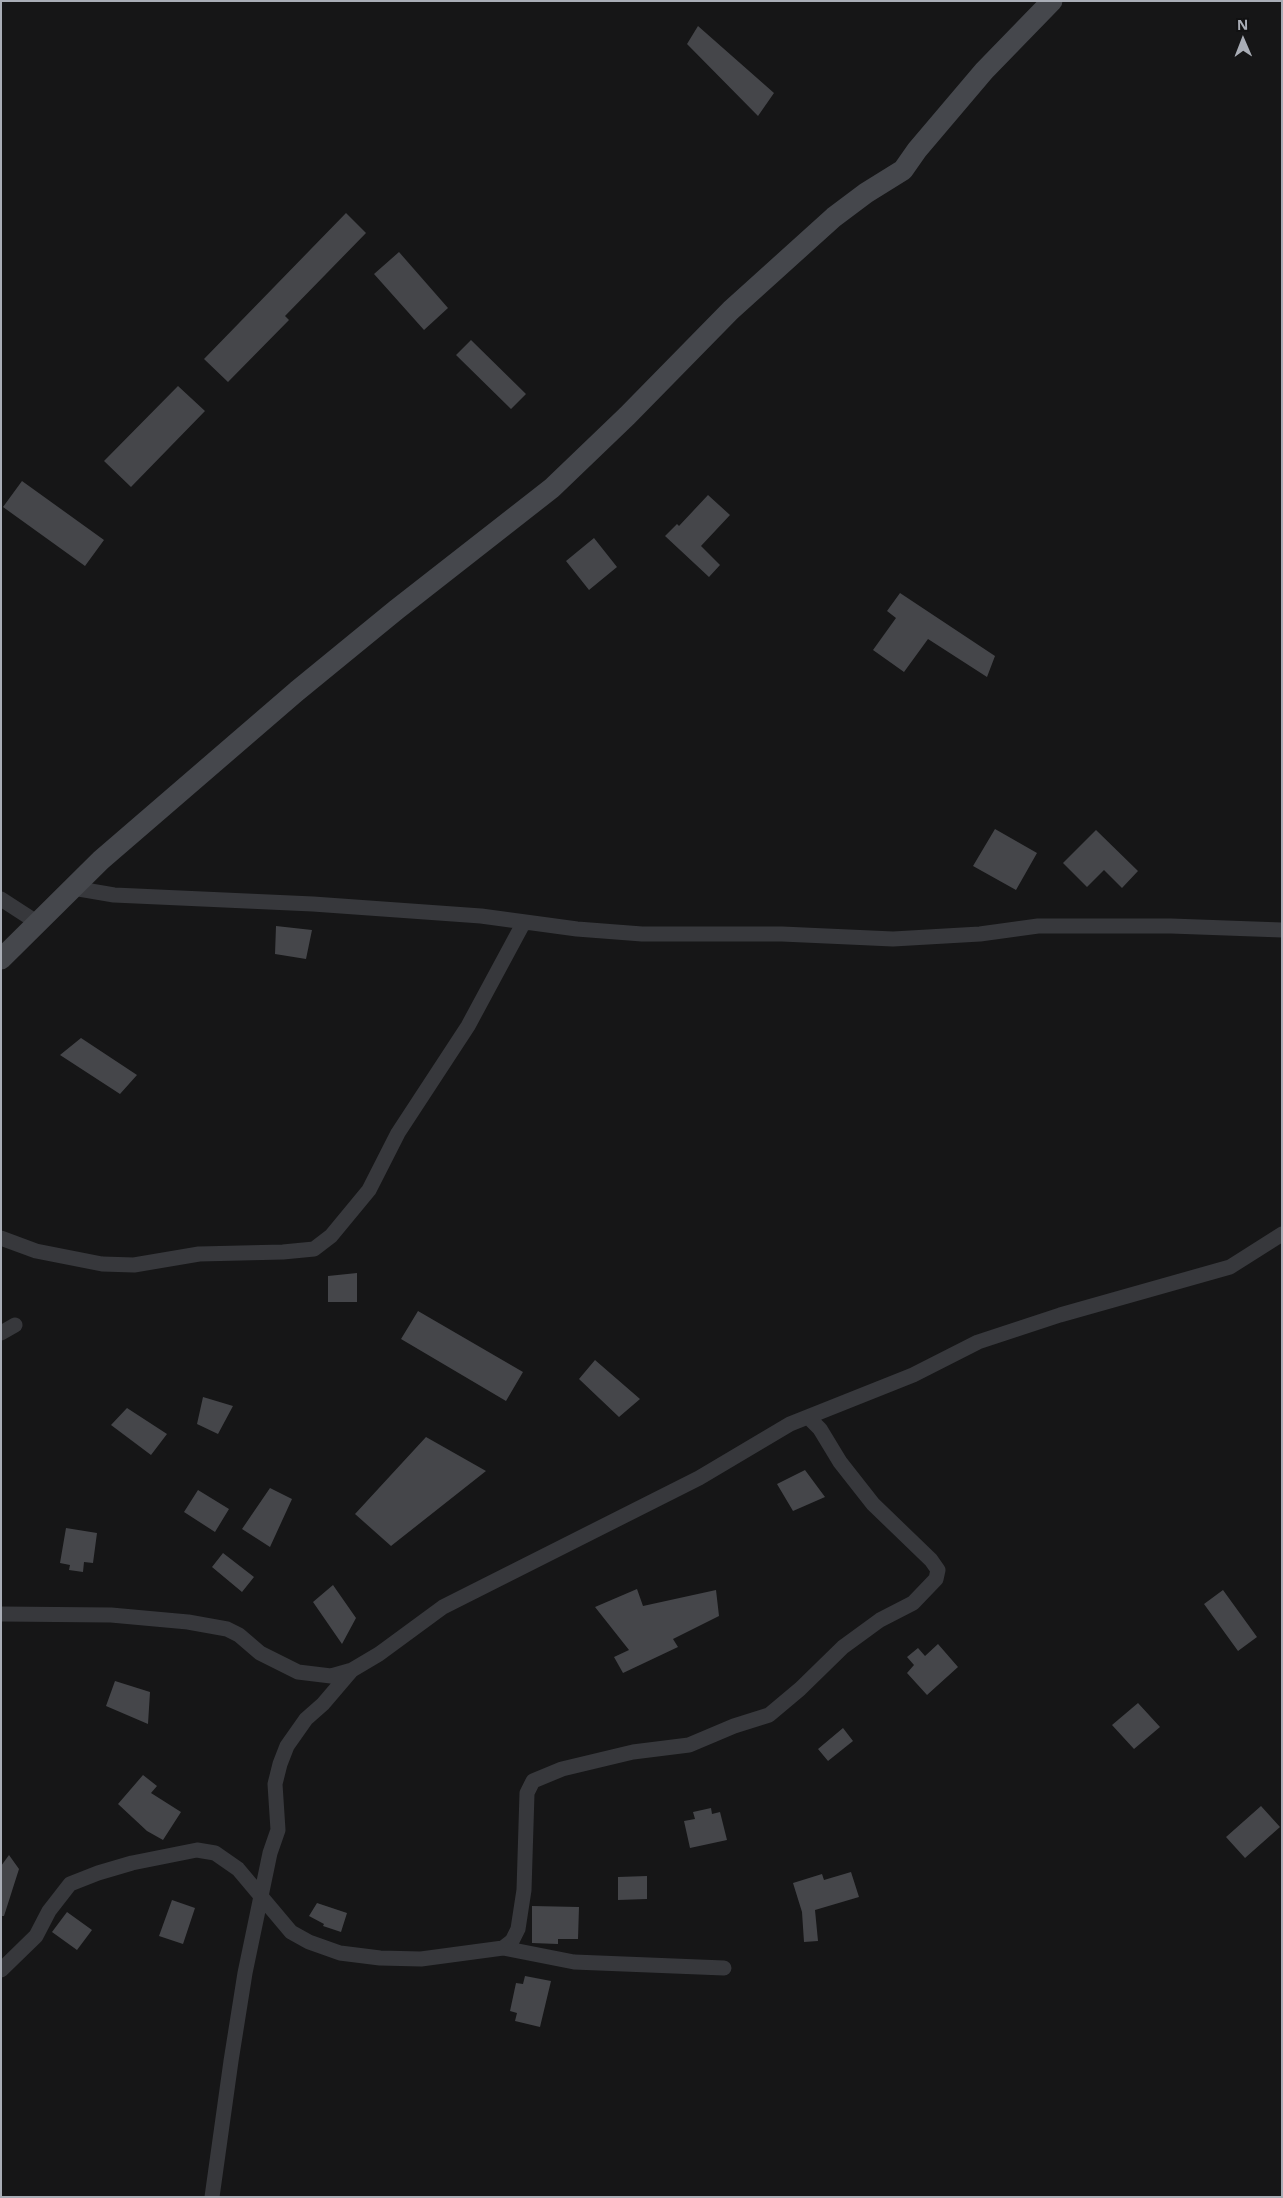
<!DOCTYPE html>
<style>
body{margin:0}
#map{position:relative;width:1283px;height:2198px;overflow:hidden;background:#161617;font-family:"Open Sans",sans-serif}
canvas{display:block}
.frame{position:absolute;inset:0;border:2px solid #a9adb6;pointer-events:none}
.north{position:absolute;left:1218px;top:15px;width:50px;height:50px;-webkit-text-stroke:4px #111112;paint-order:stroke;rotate:359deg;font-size:14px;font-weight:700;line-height:20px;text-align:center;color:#a9adb6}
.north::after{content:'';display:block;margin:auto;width:18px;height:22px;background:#a9adb6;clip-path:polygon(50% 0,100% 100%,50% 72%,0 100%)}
</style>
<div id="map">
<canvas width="1283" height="2198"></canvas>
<div class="frame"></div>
<div class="north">N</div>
</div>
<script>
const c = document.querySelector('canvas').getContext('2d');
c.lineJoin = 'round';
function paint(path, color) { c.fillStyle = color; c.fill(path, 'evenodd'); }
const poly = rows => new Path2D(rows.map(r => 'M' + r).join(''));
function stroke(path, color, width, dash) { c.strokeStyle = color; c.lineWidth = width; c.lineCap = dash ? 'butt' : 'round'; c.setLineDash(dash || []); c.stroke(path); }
const building = poly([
 [698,26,774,93,758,116,687,44],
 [346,213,366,233,285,316,289,320,228,382,204,359],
 [399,252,448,308,424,330,374,274],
 [471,340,526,394,511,409,456,355],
 [178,386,205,411,131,487,104,461],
 [22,481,104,540,85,566,3,507],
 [708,495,730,515,701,546,720,565,709,577,665,536,677,524,679,526],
 [594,538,617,567,589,590,566,561],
 [900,593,995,656,987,677,928,639,904,672,873,650,896,618,887,611],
 [995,829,1037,853,1016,890,973,866],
 [1096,830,1138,871,1122,888,1104,870,1087,887,1063,863],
 [276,926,312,930,306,959,275,954],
 [81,1038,137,1075,120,1094,60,1055],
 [357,1273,357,1302,328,1302,328,1276],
 [418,1311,523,1372,506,1401,401,1339],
 [595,1360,640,1399,619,1417,579,1379],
 [203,1397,233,1406,218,1434,197,1424],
 [127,1408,167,1434,151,1455,111,1425],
 [426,1437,486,1471,391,1546,355,1514],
 [805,1470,825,1497,793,1511,777,1484],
 [270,1488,292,1499,270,1547,242,1529],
 [198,1490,229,1509,215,1532,184,1512],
 [66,1528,97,1533,93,1563,84,1562,83,1572,69,1570,70,1565,60,1563],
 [223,1553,254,1577,242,1592,212,1567],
 [333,1585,356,1618,342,1644,313,1602],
 [637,1589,643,1606,716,1590,719,1616,673,1639,678,1647,623,1673,614,1657,629,1650,595,1607],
 [1223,1590,1257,1637,1238,1651,1204,1604],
 [938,1644,958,1667,927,1695,907,1673,914,1665,907,1657,918,1648,925,1656],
 [115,1681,150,1692,148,1724,106,1706],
 [1138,1703,1160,1727,1134,1749,1112,1725],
 [843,1728,853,1741,828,1761,818,1749],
 [143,1775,157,1786,151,1793,181,1812,163,1840,147,1831,118,1804],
 [1261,1806,1280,1827,1245,1858,1226,1837],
 [711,1808,712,1814,720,1812,727,1840,690,1848,684,1821,695,1819,693,1812],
 [9,1855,19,1869,4,1916,1,1916,1,1866],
 [851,1872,859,1897,815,1910,818,1941,804,1942,802,1912,793,1883,822,1874,824,1880],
 [647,1876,647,1899,618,1900,618,1877],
 [172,1900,195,1908,183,1944,159,1936],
 [317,1903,347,1913,341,1932,323,1926,324,1924,309,1916],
 [532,1906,579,1907,578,1939,558,1939,558,1944,532,1943],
 [67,1912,92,1930,77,1950,52,1932],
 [525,1976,551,1981,540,2027,515,2021,517,2013,510,2011,516,1983,523,1984]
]);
const street = poly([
 [73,888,114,895,313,904,481,916,577,929,642,934,782,934,893,939,980,934,1038,926,1171,926,1282,930],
 [1,899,38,923],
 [1,1238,36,1251,102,1264,134,1265,199,1254,283,1252,314,1249,331,1236,369,1190,398,1133,468,1026,524,922],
 [1,1333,15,1325],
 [1,1614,111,1615,188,1622,227,1629,239,1635,260,1653,298,1672,331,1676,352,1670,379,1654,443,1607,699,1478,790,1424,913,1375,978,1342,1060,1315,1230,1267,1282,1234],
 [503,1948,574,1962,724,1968],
 [1,1970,36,1936,49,1911,70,1884,98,1873,132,1863,197,1850,215,1853,238,1869,291,1932,309,1942,340,1953,380,1958,421,1959,503,1948,512,1941,518,1929,524,1890,527,1793,533,1781,562,1769,633,1752,689,1745,734,1726,769,1715,800,1689,843,1647,880,1620,913,1603,936,1579,938,1570,931,1560,873,1504,840,1462,820,1429,808,1417],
 [212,2197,231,2061,245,1973,270,1853,278,1830,275,1784,280,1764,287,1746,306,1719,323,1704,352,1670]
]);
const secondary = poly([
 [1,959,101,860,297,691,396,610,552,488,627,416,731,310,834,217,866,193,903,170,917,150,984,71,1052,1]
]);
paint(building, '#45464a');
stroke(street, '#37383c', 15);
stroke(secondary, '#45474c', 21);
</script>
